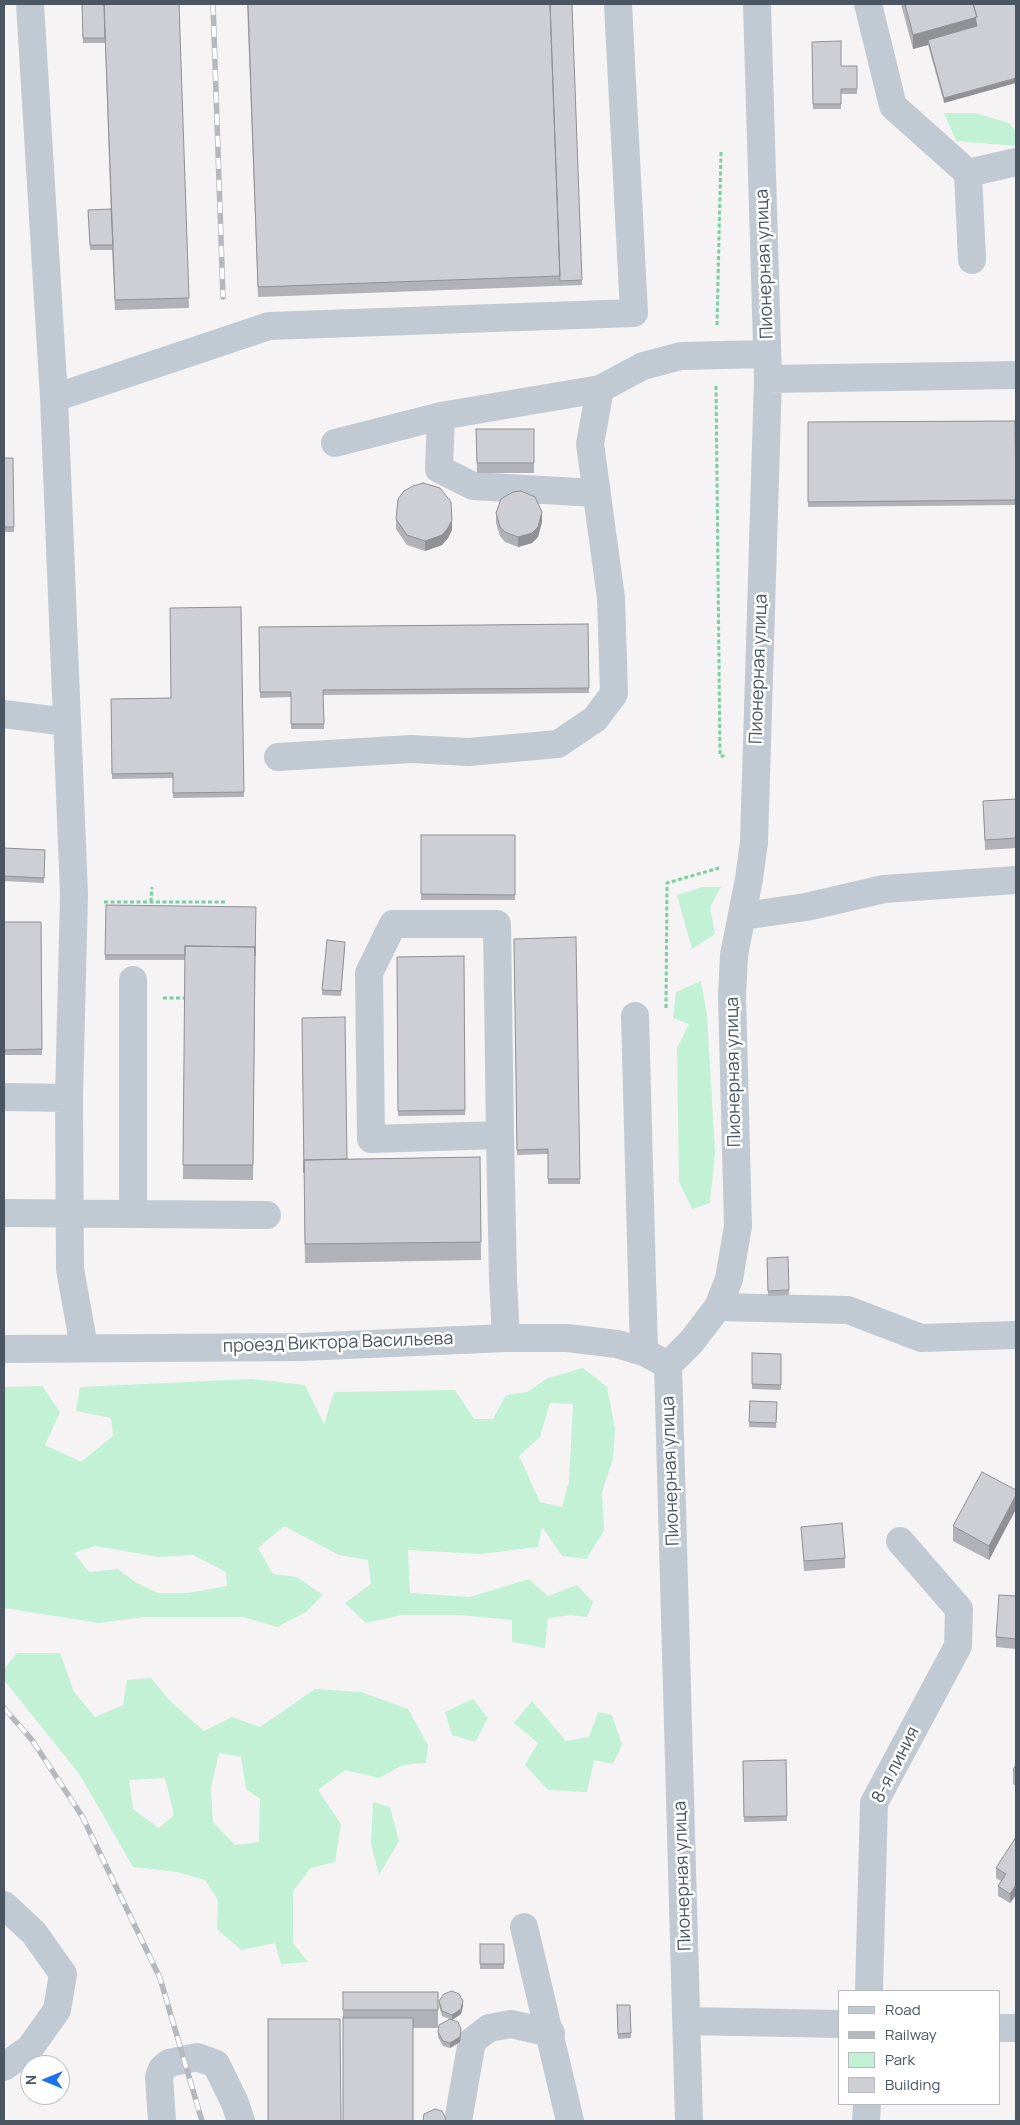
<!DOCTYPE html>
<meta charset="utf-8">
<style>
body{margin:0}
#map{position:relative;width:1020px;height:2125px;overflow:hidden;background:#f5f3f3;font-family:Manrope,sans-serif}
canvas{display:block}
.frame{position:absolute;inset:0;border:5px solid #4a5661;pointer-events:none}
.legend{position:absolute;left:838px;top:1990px;width:162px;height:115px;box-sizing:border-box;background:#fff;border:1px solid #b7bbc0;margin:0;padding:6px 9px;list-style:none;font-size:15px;color:#4a5661}
.legend li{display:flex;align-items:center;gap:10px;height:25px}
.legend b{width:25px;border:1px solid #b7bbc0}
.north{position:absolute;left:20px;top:2055px;width:50px;height:50px;box-sizing:border-box;background:#fff;border:1px solid #b7bbc0;border-radius:50%;rotate:270deg;font-size:14px;font-weight:700;line-height:20px;text-align:center;color:#4a5661}
.north::after{content:'';display:block;margin:auto;width:18px;height:22px;background:#1a73e8;clip-path:polygon(50% 0,100% 100%,50% 72%,0 100%)}
</style>
<div id="map">
<canvas width="1020" height="2125"></canvas>
<div class="frame"></div>
<ul class="legend">
<li><b style="height:6px;background:#c1cad2"></b>Road</li>
<li><b style="height:6px;background:#b5b8bd"></b>Railway</li>
<li><b style="height:14px;background:#c3f1d5"></b>Park</li>
<li><b style="height:14px;background:#cdcfd5"></b>Building</li>
</ul>
<div class="north">N</div>
</div>
<script>
const c = document.querySelector('canvas').getContext('2d');
c.lineJoin = 'round';
function paint(path, color) { c.fillStyle = color; c.fill(path, 'evenodd'); }
const poly = rows => new Path2D(rows.map(r => 'M' + r).join(''));
function stroke(path, color, width, dash) { c.strokeStyle = color; c.lineWidth = width; c.lineCap = dash ? 'butt' : 'round'; c.setLineDash(dash || []); c.stroke(path); }
function label(font, color, halo, rows, align = 'center') {
  c.font = font + ' Manrope,sans-serif'; c.lineWidth = 5; c.setLineDash([]); c.textBaseline = 'middle'; c.strokeStyle = halo; c.fillStyle = color; for (const [text, x, y, turn = 0] of rows) {
    c.save(); c.translate(x, y); c.rotate((+turn || 0) * Math.PI / 180); c.textAlign = isNaN(turn) ? turn : align; if (halo) c.strokeText(text, 0, 0); c.fillText(text, 0, 0); c.restore();
  }
}
const green = poly([
 [944,113,976,113,1009,123,1016,131,1016,146,956,141],
 [702,887,721,887,710,907,715,934,692,949,677,895],
 [701,981,707,1016,715,1151,710,1203,692,1209,679,1182,677,1048,689,1024,673,1018,676,992],
 [583,1368,607,1387,615,1429,613,1459,602,1492,604,1531,586,1559,562,1556,542,1527,538,1547,481,1554,408,1550,410,1593,470,1597,529,1579,548,1596,577,1585,593,1602,587,1617,571,1615,548,1618,545,1648,512,1642,512,1620,459,1615,402,1615,366,1623,345,1603,371,1584,368,1560,339,1555,284,1526,258,1548,273,1574,297,1577,323,1595,306,1612,277,1627,243,1617,144,1617,99,1623,4,1608,4,1387,42,1386,60,1412,45,1445,81,1462,113,1436,111,1418,76,1411,80,1387,252,1379,305,1385,324,1424,334,1392,455,1390,474,1419,493,1419,506,1395,527,1392,548,1378],
 [550,1403,573,1404,569,1482,562,1507,540,1502,519,1456,540,1437],
 [95,1546,159,1557,193,1555,226,1572,227,1586,188,1593,158,1593,135,1582,118,1569,89,1572,74,1553],
 [17,1653,60,1653,74,1692,95,1717,123,1705,127,1680,151,1678,170,1701,204,1731,232,1717,260,1727,315,1689,361,1692,408,1709,428,1745,426,1763,403,1765,379,1778,345,1770,318,1790,341,1824,335,1862,311,1868,293,1891,293,1943,308,1962,281,1964,275,1943,241,1950,217,1929,218,1900,205,1880,177,1872,133,1867,80,1775,4,1680,4,1669],
 [219,1753,241,1757,246,1789,260,1799,259,1842,235,1845,213,1822,211,1788],
 [165,1778,174,1815,159,1828,133,1809,129,1780],
 [473,1699,488,1718,475,1742,452,1735,445,1712],
 [532,1701,566,1741,589,1737,598,1712,612,1715,622,1745,613,1764,594,1760,587,1792,548,1790,525,1765,538,1743,514,1723],
 [373,1802,390,1807,399,1841,379,1875,371,1844]
]);
const path = poly([
 [717,325,721,152],
 [716,386,720,756,727,756],
 [104,902,227,902],
 [151,902,152,887],
 [163,998,185,998],
 [666,1008,667,883,719,868]
]);
const minor = poly([
 [30,4,54,398,74,894,69,1098,70,1269,84,1347],
 [868,4,893,106,968,173,972,260],
 [968,173,1016,162],
 [768,379,1016,375],
 [54,398,269,326,634,313,618,4],
 [441,416,439,469,473,486,596,493],
 [335,443,441,416,600,389],
 [4,714,67,722],
 [278,757,411,749,469,752,558,744,595,719,614,694,611,598,590,444,600,389,643,366,681,356,767,354],
 [743,916,806,907,884,889,1016,880],
 [133,980,133,1213],
 [635,1016,644,1352],
 [4,1097,69,1098],
 [500,1135,371,1139,369,973,393,924,497,924,500,1135,503,1279,506,1338],
 [4,1213,267,1215],
 [718,1307,848,1310,921,1338,1016,1335],
 [4,1349,302,1347,506,1338,567,1338,617,1344,644,1352,668,1365],
 [4,1905,34,1933,63,1974,57,2010,30,2048,4,2067],
 [524,1927,570,2121],
 [869,1991,874,1803,958,1646,959,1609,900,1541],
 [687,2021,839,2024],
 [999,2028,1016,2028],
 [162,2121,159,2077,162,2069,169,2063,197,2057,216,2064,235,2103,241,2121],
 [458,2121,472,2041,489,2028,511,2024,551,2033],
 [689,2121,668,1365,692,1341,718,1307,729,1279,738,1226,732,996,734,955,749,879,754,842,768,379,757,4],
 [866,2121,867,2104]
]);
const rail = poly([
 [213,4,223,297],
 [4,1708,32,1740,82,1816,160,1978,202,2121]
]);
const wall = poly([
 [82,4,179,4,189,308,115,310,112,250,90,250,88,210,111,219,105,43,83,43],
 [247,4,572,4,582,285,258,297],
 [901,4,1016,4,944,103,928,45,913,49],
 [812,42,841,66,857,66,857,94,841,94,841,109,813,109],
 [1015,421,1016,505,808,507,808,422],
 [476,429,534,429,534,473,477,473],
 [4,458,14,527,14,532,4,532],
 [496,513,542,522,538,537,532,543,518,547,505,542,500,536,496,523],
 [396,519,452,530,448,538,442,545,425,551,407,545,396,529],
 [241,607,244,797,173,798,173,778,112,779,111,699,171,698],
 [588,624,589,693,323,695,324,729,291,729,291,697,260,698,259,627],
 [1016,799,1016,848,985,850,983,801],
 [421,835,515,835,515,900,421,900],
 [4,848,45,850,44,883,4,881],
 [106,905,256,907,253,1180,183,1179,185,960,105,960],
 [4,922,41,922,42,1055,4,1055],
 [576,937,580,1184,548,1184,548,1154,517,1155,514,939],
 [345,947,341,996,322,995,322,990],
 [464,956,465,1115,398,1116,397,957],
 [302,1018,347,1159,480,1157,481,1260,305,1263],
 [767,1258,789,1290,789,1295,768,1296],
 [752,1353,781,1354,781,1390,752,1389],
 [750,1401,777,1402,776,1428,749,1427],
 [1016,1490,1016,1509,989,1560,953,1541,953,1526],
 [801,1527,845,1558,845,1568,804,1571],
 [1016,1596,1016,1649,996,1647,996,1637],
 [786,1760,787,1821,744,1822,743,1761],
 [1016,1765,1016,1786,1013,1784,1013,1770],
 [1016,1837,1016,1895,1010,1903,998,1896,998,1886,1001,1881,996,1878,996,1868],
 [480,1944,504,1944,504,1969,480,1969],
 [343,1992,438,1992,438,2028,413,2028,343,2121],
 [439,2001,463,2006,461,2014,452,2020,461,2034,460,2042,450,2048,443,2046,438,2037,438,2032,450,2019,442,2016,439,2006],
 [617,2005,630,2005,631,2038,618,2039]
]);
const shadedWall = poly([
 [977,17,977,31,928,40,928,45,913,49,913,35],
 [1016,78,1016,83,944,103,944,98],
 [542,512,542,522,538,537,532,543,518,547,518,537],
 [452,520,452,530,448,538,442,545,425,551,425,541],
 [1016,1495,1016,1509,989,1560,989,1546],
 [1016,1885,1016,1895,1010,1903,1010,1894],
 [463,2001,463,2006,461,2014,452,2020,452,2015],
 [461,2029,461,2034,460,2042,450,2048,450,2043]
]);
const building = poly([
 [82,4,104,4,105,38,83,38,82,4],
 [104,4,179,4,189,298,115,300,104,4],
 [248,4,550,4,560,276,258,287,248,4],
 [550,4,572,4,582,280,560,281,550,4],
 [905,4,973,4,977,17,913,35,905,4],
 [973,4,1016,4,1016,78,944,98,928,40,977,26,975,17,977,17,973,4],
 [841,41,841,66,857,66,857,89,841,89,841,104,813,104,812,42,841,41],
 [111,209,113,245,90,245,88,210,111,209],
 [1015,421,1016,500,808,502,808,422,1015,421],
 [476,429,534,429,534,463,477,463,476,429],
 [4,458,13,458,14,527,4,527,4,458],
 [423,483,440,488,451,502,452,520,448,528,442,535,425,541,407,535,396,519,398,499,404,491,413,486,423,483],
 [521,491,535,497,542,512,538,527,532,533,518,537,505,532,500,527,496,513,501,499,513,492,521,491],
 [241,607,244,792,173,793,173,773,112,774,111,699,171,698,170,608,241,607],
 [588,624,589,688,323,690,324,724,291,724,291,692,260,692,259,627,588,624],
 [1016,799,1016,838,985,840,983,801,1016,799],
 [421,835,515,835,515,895,421,894,421,835],
 [4,848,45,850,44,878,4,876,4,848],
 [106,905,256,907,255,956,255,947,185,946,185,955,105,955,106,905],
 [4,922,41,922,42,1049,4,1050,4,922],
 [576,937,580,1179,548,1179,548,1149,517,1150,514,939,576,937],
 [327,940,345,942,341,991,322,990,327,940],
 [185,946,255,947,253,1165,183,1165,185,946],
 [464,956,465,1110,398,1111,397,957,464,956],
 [345,1017,347,1159,304,1160,304,1173,302,1018,345,1017],
 [480,1157,481,1242,305,1244,304,1160,480,1157],
 [788,1257,789,1290,768,1291,767,1258,788,1257],
 [752,1353,781,1354,781,1385,752,1384,752,1353],
 [750,1401,777,1402,776,1423,749,1422,750,1401],
 [982,1472,1016,1490,1016,1495,989,1546,953,1526,982,1472],
 [842,1523,845,1558,804,1561,801,1527,842,1523],
 [999,1595,1016,1596,1016,1639,996,1637,999,1595],
 [786,1760,787,1816,744,1817,743,1761,786,1760],
 [1016,1765,1016,1772,1013,1770,1016,1765],
 [1016,1837,1016,1885,1010,1894,998,1886,1006,1874,996,1868,1016,1837],
 [480,1944,504,1944,504,1964,480,1964,480,1944],
 [452,1991,459,1994,463,2001,461,2009,452,2015,442,2011,439,2001,444,1994,452,1991],
 [343,1992,438,1992,438,2010,343,2010,343,1992],
 [617,2005,630,2005,631,2033,618,2034,617,2005],
 [343,2018,413,2018,413,2121,343,2121,343,2018],
 [268,2019,340,2019,341,2121,268,2121,268,2019],
 [450,2019,458,2022,461,2029,460,2037,450,2043,443,2041,438,2032,439,2025,450,2019],
 [435,2109,442,2111,446,2119,445,2121,423,2121,424,2114,435,2109]
]);
const streetNames = [
 ["Пионерная улица",765,264,-92],
 ["Пионерная улица",759,669,-88],
 ["Пионерная улица",734,1072,-91],
 ["проезд Виктора Васильева",338,1343,-2],
 ["Пионерная улица",671,1471,-92],
 ["8-я линия",896,1765,-63],
 ["Пионерная улица",683,1876,-92]
];
paint(green, '#c3f1d5');
stroke(path, '#7ad0a6', 3, [4, 2.5]);
stroke(minor, '#c1cad2', 28);
stroke(rail, '#b5b8bd', 5.5);
stroke(rail, '#fff', 4, [11]);
paint(wall, '#b0b2b7');
paint(shadedWall, '#909195');
paint(building, '#cdcfd5');
stroke(building, '#909195', 1);
label('18px', '#4a5661', '#fff', streetNames);
</script>
